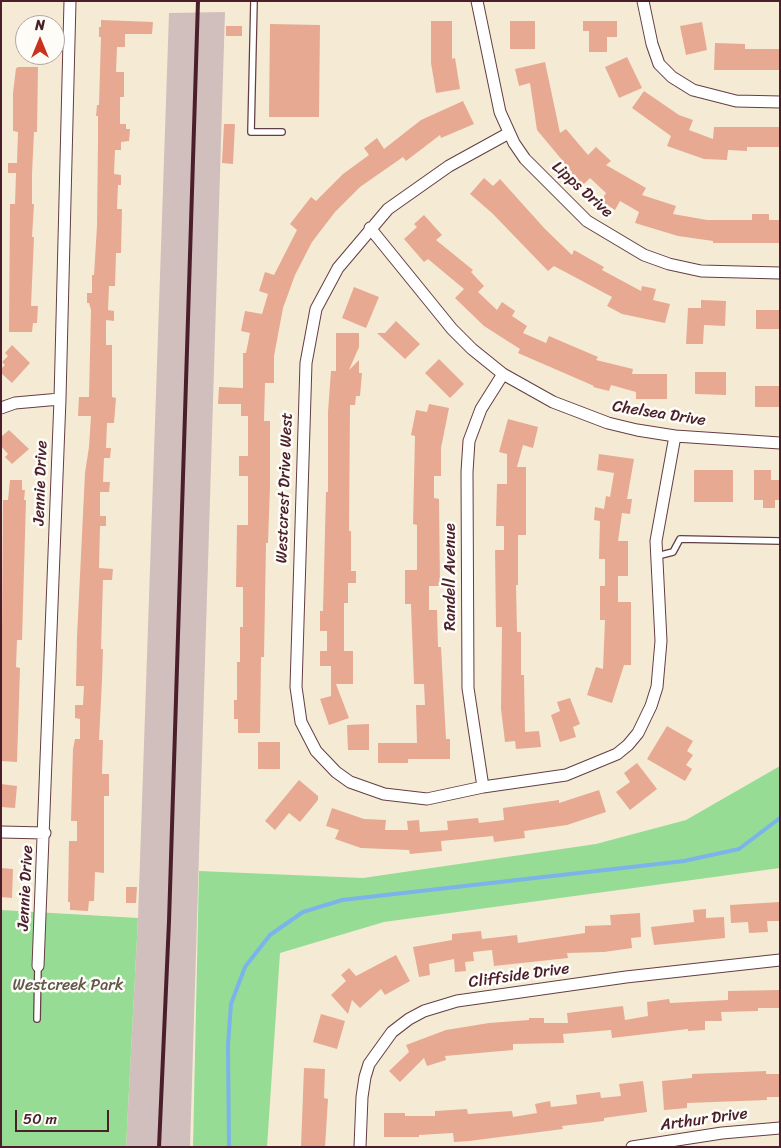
<!DOCTYPE html>
<style>
body{margin:0}
#map{position:relative;width:781px;height:1148px;overflow:hidden;background:#f5ebd5;font-family:Sriracha,sans-serif}
canvas{display:block}
.frame{position:absolute;inset:0;border:2px solid #4a1f2b;pointer-events:none}
.north{position:absolute;left:15px;top:15px;width:50px;height:50px;box-sizing:border-box;background:#fdfcf7;border:1px solid #b5a4a5;border-radius:50%;rotate:0deg;font-size:14px;font-weight:700;line-height:20px;text-align:center;color:#4a1f2b}
.north::after{content:'';display:block;margin:auto;width:18px;height:22px;background:#c8321e;clip-path:polygon(50% 0,100% 100%,50% 72%,0 100%)}
.scale{position:absolute;left:15px;top:1110px;width:94px;height:22px;box-sizing:border-box;border:2px solid #4a1f2b;border-top:0;padding-left:6px;font-size:15px;line-height:18px;white-space:nowrap;color:#4a1f2b;-webkit-text-stroke:4px #fdfcf7;paint-order:stroke}
</style>
<div id="map">
<canvas width="781" height="1148"></canvas>
<div class="frame"></div>
<div class="north">N</div>
<div class="scale">50 m</div>
</div>
<script>
const c = document.querySelector('canvas').getContext('2d');
c.lineJoin = 'round';
function paint(path, color) { c.fillStyle = color; c.fill(path, 'evenodd'); }
const poly = rows => new Path2D(rows.map(r => 'M' + r).join(''));
function stroke(path, color, width, dash) { c.strokeStyle = color; c.lineWidth = width; c.lineCap = dash ? 'butt' : 'round'; c.setLineDash(dash || []); c.stroke(path); }
function label(font, color, halo, rows, align = 'center') {
  c.font = font + ' Sriracha,sans-serif'; c.lineWidth = 5; c.setLineDash([]); c.textBaseline = 'middle'; c.strokeStyle = halo; c.fillStyle = color; for (const [text, x, y, turn = 0] of rows) {
    c.save(); c.translate(x, y); c.rotate((+turn || 0) * Math.PI / 180); c.textAlign = isNaN(turn) ? turn : align; if (halo) c.strokeText(text, 0, 0); c.fillText(text, 0, 0); c.restore();
  }
}
const industrial = poly([
 [225,12,190,1147,126,1147,138,918,169,13]
]);
const green = poly([
 [780,766,780,868,384,922,280,953,267,1147,193,1147,199,871,363,878,596,844,686,820],
 [1,910,138,918,126,1147,1,1147]
]);
const stream = poly([
 [229,1147,228,1045,231,1004,245,967,270,935,303,912,342,900,684,861,739,849,780,818]
]);
const building = poly([
 [101,20,153,22,152,34,125,34,125,47,117,47,116,72,124,72,124,97,120,97,120,124,126,124,126,129,130,129,129,141,121,142,121,150,115,150,114,174,121,175,121,185,118,185,117,209,122,209,121,253,116,253,115,286,109,286,108,310,114,311,114,321,106,320,106,345,112,345,112,397,116,398,114,423,107,423,106,448,111,448,110,458,104,458,103,482,110,482,109,492,100,492,100,516,106,516,106,526,100,526,99,568,113,569,112,580,103,580,101,649,103,649,102,680,99,740,103,740,102,774,109,774,109,796,104,796,104,873,95,872,94,901,89,901,88,911,70,910,70,902,68,902,69,841,77,841,77,821,71,821,73,749,75,739,80,739,80,719,75,718,75,705,83,705,84,686,76,686,77,637,85,473,89,447,91,416,78,416,79,397,89,397,91,310,89,303,87,303,87,293,92,293,92,275,94,275,97,226,98,140,98,116,96,116,97,105,99,105,101,37,99,37,99,27,101,27],
 [431,21,452,21,452,59,455,58,460,89,436,93,431,63],
 [510,21,535,21,535,49,510,49],
 [583,21,617,21,617,37,607,37,607,52,589,52,589,31,583,31],
 [702,22,707,50,686,55,680,26],
 [270,24,320,25,319,117,269,117],
 [226,26,242,26,242,36,226,36],
 [715,43,745,44,745,49,779,49,779,70,714,70],
 [627,57,642,88,619,98,605,67],
 [545,62,560,133,566,129,588,155,596,147,611,161,606,165,646,188,642,195,676,206,673,214,707,220,752,220,752,214,769,214,769,220,780,220,780,243,713,243,713,241,678,236,635,223,639,212,620,201,615,210,601,201,606,193,590,178,582,186,570,174,572,172,537,130,530,83,519,86,515,69],
 [19,67,38,67,37,132,34,132,32,174,32,204,34,204,32,237,34,237,31,306,38,306,37,323,33,323,32,332,9,332,10,204,15,204,16,173,8,173,8,163,17,163,18,132,13,131,13,93,16,68],
 [644,91,679,115,693,120,689,130,713,139,714,127,780,127,780,147,747,147,747,151,728,150,727,160,704,159,667,146,671,136,632,108],
 [463,101,474,124,441,138,440,135,406,161,403,157,360,187,335,212,312,242,295,275,283,308,274,356,274,383,265,383,264,421,270,421,270,486,268,543,266,543,264,657,261,657,260,733,238,733,238,719,234,719,234,700,237,700,237,662,240,662,240,627,243,627,243,587,236,587,237,525,248,525,248,476,239,476,239,456,248,456,248,416,241,416,241,404,218,404,219,387,243,388,243,353,246,353,250,333,241,331,245,311,262,314,268,294,259,291,265,272,274,275,297,230,290,224,311,197,316,201,343,174,369,155,364,148,377,138,384,149,421,120],
 [224,124,235,124,233,164,222,163],
 [484,178,493,186,500,179,545,229,572,255,574,250,604,267,602,270,641,291,642,286,656,289,653,300,670,304,665,323,622,314,607,306,612,297,554,266,548,271,492,213,470,194],
 [424,215,442,235,436,240,473,270,471,272,484,286,478,292,497,310,502,302,515,311,512,316,527,326,523,333,546,343,549,336,598,357,596,360,633,369,632,374,667,374,667,399,636,399,636,392,611,385,609,391,593,387,594,386,518,353,520,349,484,326,455,298,464,289,428,259,424,262,404,239,417,227,414,224],
 [354,287,379,297,366,328,342,318],
 [701,300,726,301,725,326,704,325,703,344,686,344,688,308,701,308],
 [756,310,780,310,780,329,756,329],
 [396,321,420,344,405,359,377,333,385,333],
 [336,333,359,333,359,347,349,370,359,360,359,373,362,373,360,396,356,396,355,405,350,405,349,531,351,531,351,571,356,571,356,583,348,583,348,603,344,603,344,651,353,651,353,684,336,684,349,718,329,725,320,699,331,696,331,666,320,666,320,651,327,651,327,631,320,631,320,611,323,611,326,492,328,492,328,412,331,371,336,371],
 [12,345,30,363,12,383,1,373,1,369,5,365,2,362,8,356,5,353],
 [439,359,464,384,450,398,425,373],
 [695,372,726,372,726,395,695,394],
 [755,386,780,386,780,407,755,407],
 [429,404,449,408,441,448,441,476,434,476,434,498,439,499,440,586,429,586,429,610,437,610,438,647,441,647,446,739,450,739,450,759,408,759,408,763,378,763,378,743,417,743,416,705,425,705,424,684,414,684,411,604,405,604,405,570,417,570,417,525,413,524,415,436,411,435,416,410,427,412],
 [508,419,538,427,533,448,523,445,517,467,526,467,526,535,518,535,518,585,516,585,517,632,521,632,521,675,524,675,525,732,539,731,541,747,516,749,515,741,505,742,501,709,502,627,496,627,495,550,504,550,504,526,496,526,497,484,507,484,507,454,499,452],
 [9,430,29,449,12,464,5,457,8,454,1,446,1,437],
 [599,454,634,459,627,499,632,499,630,514,622,513,618,541,628,541,628,576,618,576,618,602,631,602,631,665,624,665,612,703,587,695,596,667,603,669,605,620,600,620,600,586,605,586,605,559,599,559,600,521,594,520,595,507,604,509,606,496,610,497,614,473,597,470],
 [694,470,733,470,733,502,694,502],
 [754,470,771,470,771,480,780,480,780,500,775,500,775,508,763,508,763,500,754,500],
 [10,480,22,480,22,490,25,490,24,500,26,500,22,640,17,640,16,667,20,668,17,762,1,761,3,500,8,500],
 [570,698,580,724,573,727,576,737,560,742,551,715,560,711,557,702],
 [369,724,369,750,348,750,347,725],
 [667,726,693,741,687,751,693,755,686,765,692,769,685,781,647,759],
 [258,742,280,742,280,769,258,769],
 [637,763,657,789,630,810,616,792,630,782,624,773],
 [299,780,318,796,318,800,300,822,289,813,275,830,265,821],
 [1,784,17,786,15,808,1,807],
 [599,790,606,812,567,825,524,831,525,838,494,842,493,836,441,841,442,851,410,854,409,850,361,848,335,839,339,830,326,826,332,808,364,819,386,820,385,830,408,830,407,821,419,820,420,832,448,830,447,821,478,818,479,823,504,820,503,808,559,800,559,803],
 [1,868,13,869,12,898,1,897],
 [126,887,137,887,136,903,126,903],
 [780,902,780,921,767,921,768,932,749,933,748,922,731,923,730,905],
 [706,909,706,918,724,917,725,938,654,945,651,927,694,922,693,910],
 [640,913,641,937,631,938,632,948,604,952,567,953,568,958,494,966,492,950,473,952,474,961,465,962,466,971,455,972,454,959,429,964,430,975,419,977,413,947,452,940,452,934,481,931,482,939,517,935,518,943,585,933,585,926,611,925,610,915],
 [396,955,410,981,385,995,381,989,360,1008,352,1000,348,1014,331,995,346,981,341,975,349,968,356,976],
 [780,990,780,1008,758,1008,758,1011,721,1012,722,1021,705,1021,705,1030,688,1031,688,1029,612,1038,611,1030,563,1034,564,1043,513,1044,513,1050,445,1056,446,1060,427,1066,424,1058,400,1082,389,1071,409,1052,406,1045,446,1030,489,1023,529,1020,529,1018,544,1018,544,1023,568,1023,567,1013,623,1006,625,1020,648,1016,647,1002,669,999,670,1003,728,1000,728,991],
 [321,1014,345,1021,337,1049,313,1042],
 [304,1068,325,1069,324,1098,328,1099,325,1147,301,1147],
 [766,1071,766,1074,780,1074,780,1097,767,1097,767,1100,687,1103,687,1108,664,1110,662,1081,692,1078,692,1074],
 [643,1081,647,1112,604,1118,604,1121,562,1126,563,1129,469,1141,454,1142,453,1133,419,1135,419,1137,384,1137,384,1113,405,1113,405,1116,435,1116,435,1111,467,1109,468,1114,512,1111,513,1117,537,1113,535,1104,550,1101,551,1107,577,1104,576,1095,600,1092,601,1098,621,1096,619,1084]
]);
const service = poly([
 [254,1,251,132,282,132],
 [657,556,673,552,680,539,780,541],
 [37,1019,38,966]
]);
const minor = poly([
 [477,1,500,112,514,143,525,159,587,221,644,255,669,264,701,271,780,273],
 [643,1,652,44,659,64,672,77,693,90,736,101,780,102],
 [509,133,449,166,388,209,338,268,316,309,306,363,296,687,301,722,316,751,336,772,350,782,384,794,427,799,483,787,566,775,617,754,628,745,638,733,651,706,657,687,661,641,656,541,675,436],
 [370,228,452,329,472,349,503,374,553,402,608,423,637,430,675,436,780,443],
 [1,408,15,403,60,399],
 [483,787,468,688,467,472,469,441,481,409,503,374],
 [1,832,45,833],
 [38,966,60,399,70,1],
 [360,1147,362,1097,365,1077,369,1064,392,1032,409,1019,424,1011,457,1001,626,977,780,960],
 [632,1147,722,1133,780,1128]
]);
const rail = poly([
 [159,1147,169,921,198,1]
]);
const streetNames = [
 ["Lipps Drive",582,190,42],
 ["Chelsea Drive",659,414,9],
 ["Jennie Drive",41,483,-88],
 ["Westcrest Drive West",285,488,-88],
 ["Randell Avenue",451,577,-90],
 ["Jennie Drive",26,888,-87],
 ["Cliffside Drive",519,976,-8],
 ["Arthur Drive",704,1120,-8]
];
const parkNames = [
 ["Westcreek Park",68,986]
];
paint(industrial, '#d1bfbd');
paint(green, '#96dc95');
stroke(stream, '#7ab4eb', 4);
paint(building, '#e7a991');
stroke(service, '#643e44', 8);
stroke(minor, '#643e44', 13);
stroke(service, '#fff', 5.5);
stroke(minor, '#fff', 11);
stroke(rail, '#4a1f2b', 4);
label('16px', '#4a1f2b', '#fdfcf7', streetNames);
label('16px', '#61584b', '#fdfcf7', parkNames);
</script>
